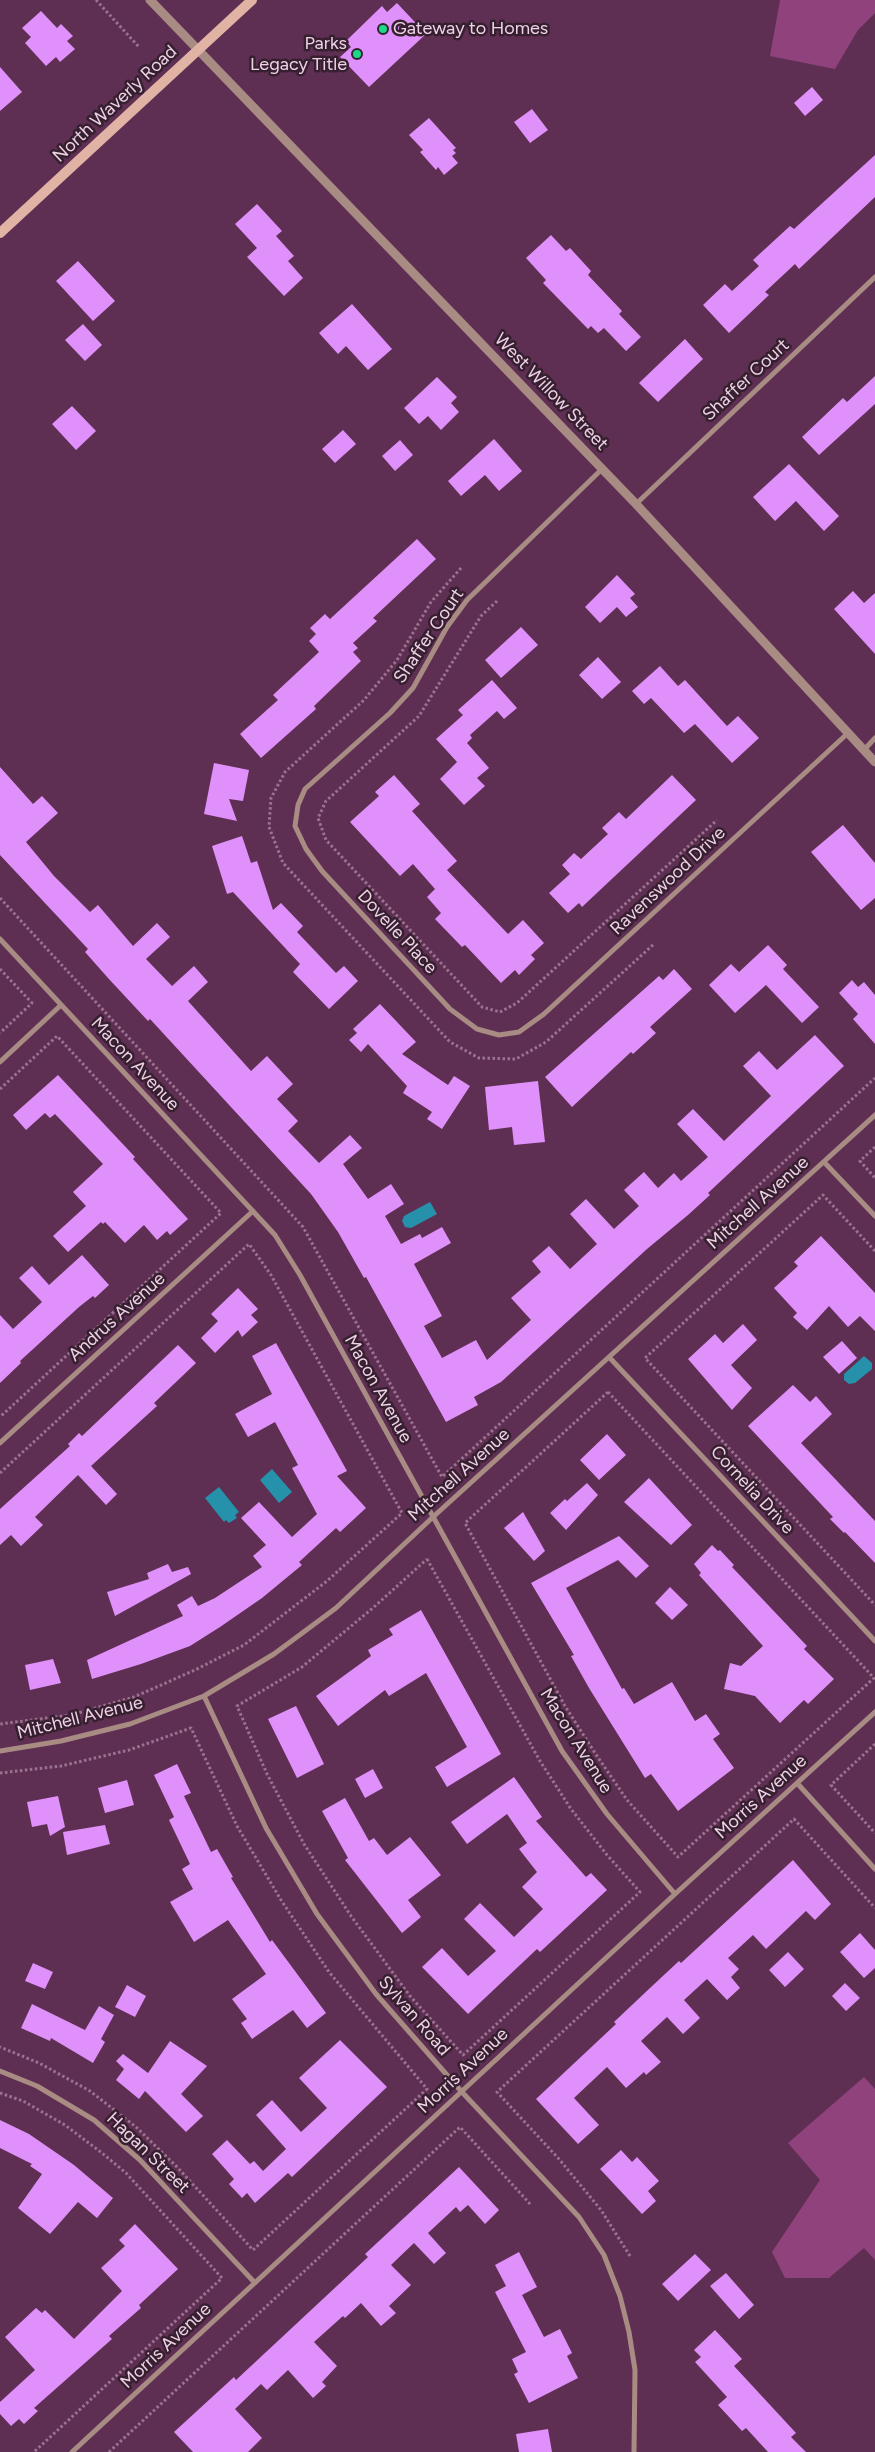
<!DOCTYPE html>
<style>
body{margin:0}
canvas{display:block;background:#5e2f52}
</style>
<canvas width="875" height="2452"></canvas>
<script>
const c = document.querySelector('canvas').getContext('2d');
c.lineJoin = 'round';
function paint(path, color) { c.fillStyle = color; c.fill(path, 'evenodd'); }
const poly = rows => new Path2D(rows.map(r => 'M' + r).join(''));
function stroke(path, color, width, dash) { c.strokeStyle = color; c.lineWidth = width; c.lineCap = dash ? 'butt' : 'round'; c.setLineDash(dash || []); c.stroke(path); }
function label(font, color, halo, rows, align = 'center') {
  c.font = font + ' Figtree,sans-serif'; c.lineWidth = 5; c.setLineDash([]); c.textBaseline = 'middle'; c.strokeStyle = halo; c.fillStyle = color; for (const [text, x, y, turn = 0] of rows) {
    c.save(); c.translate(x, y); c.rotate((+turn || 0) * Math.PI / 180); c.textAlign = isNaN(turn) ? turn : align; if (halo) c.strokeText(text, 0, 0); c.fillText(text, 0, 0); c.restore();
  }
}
const green = poly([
 [780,0,875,0,875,13,858,30,835,69,770,56],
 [864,2077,875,2089,875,2260,864,2248,829,2278,785,2278,772,2252,820,2180,788,2143]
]);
const water = poly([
 [430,1202,437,1214,411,1228,405,1227,402,1221,404,1216],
 [864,1356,872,1363,872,1369,855,1383,849,1384,844,1380,844,1374],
 [272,1469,292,1492,279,1503,260,1480],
 [219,1487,239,1512,235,1515,237,1518,229,1523,226,1520,224,1522,205,1498]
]);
const building = poly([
 [397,3,426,34,369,87,340,57,351,47,346,41,382,6,387,12],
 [41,11,57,28,61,24,73,36,67,41,75,49,60,62,56,57,46,66,25,43,31,37,22,28],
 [0,67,22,92,0,111],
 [812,87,823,100,805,116,794,103],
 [532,109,548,130,530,143,514,122],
 [429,118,456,148,453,150,456,153,452,156,458,163,444,175,438,167,436,170,420,152,423,150,409,135],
 [875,155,875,197,799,269,795,264,765,292,769,295,729,333,703,305,725,284,732,291,759,266,753,260,790,226,794,229],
 [257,204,282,231,276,236,294,256,288,261,303,278,284,296,247,257,257,248,235,224],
 [551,235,566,251,570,248,591,271,588,275,622,311,619,314,641,337,626,351,604,328,598,333,591,326,588,329,543,283,546,280,526,258],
 [78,261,115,301,93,321,56,281],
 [352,304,392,349,368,370,346,346,338,354,319,333],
 [83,324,102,345,85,361,65,340],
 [685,339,703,359,658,402,639,383],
 [875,376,875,404,819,455,802,437,843,398,847,402],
 [437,377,457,397,451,403,459,412,441,430,428,416,419,424,404,408],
 [72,406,96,431,76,450,52,424],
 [343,430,356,444,335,463,322,449],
 [494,439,522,471,499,491,485,475,461,496,448,481],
 [400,440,413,455,395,471,382,456],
 [789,464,839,516,824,531,796,501,775,521,753,497],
 [417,539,436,559,373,618,377,621,353,643,358,648,353,652,361,661,314,706,316,709,261,758,240,734,278,700,273,695,319,652,309,641,316,634,310,628,325,614,330,619],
 [617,575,635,594,630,598,638,607,626,617,617,607,600,623,585,607],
 [853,591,864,603,875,593,875,654,834,609],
 [521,627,538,645,501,678,485,660],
 [598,657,621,682,602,699,579,675],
 [660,666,678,686,685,680,727,726,738,716,759,738,732,763,695,724,684,733,651,698,644,704,632,691],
 [492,680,517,708,504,719,497,711,470,735,472,738,467,743,489,768,477,778,485,786,464,805,440,779,457,762,436,739,463,715,458,710],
 [214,763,249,770,243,801,229,799,237,821,204,814],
 [0,767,33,804,42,796,58,813,26,842,54,876,90,912,98,905,133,946,157,923,170,937,146,959,172,986,194,966,208,982,188,1001,251,1071,267,1056,293,1084,277,1099,298,1121,288,1131,319,1163,350,1135,362,1148,343,1164,368,1199,391,1184,404,1204,385,1216,401,1244,420,1234,422,1238,442,1227,451,1243,414,1264,442,1316,424,1326,442,1358,476,1340,487,1360,531,1320,511,1298,541,1272,532,1261,549,1246,570,1269,597,1244,570,1214,586,1199,614,1229,639,1206,624,1190,644,1172,658,1188,674,1173,681,1181,708,1157,677,1124,693,1109,724,1141,771,1096,743,1066,759,1051,777,1070,815,1035,844,1066,708,1193,710,1195,688,1215,647,1249,501,1382,474,1397,478,1405,446,1422,366,1277,364,1278,338,1232,311,1194,150,1019,148,1021,108,978,85,952,88,949,0,855],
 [394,775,420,804,412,811,457,861,447,870,508,934,523,920,544,943,531,955,535,959,519,975,515,970,501,983,465,945,462,947,435,919,441,913,427,897,435,889,413,864,400,876,350,822,379,796,375,792],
 [672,775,696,800,582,907,579,903,568,913,549,893,570,874,562,865,574,853,581,859,608,834,602,828,619,812,626,819],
 [843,825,875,863,875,898,861,910,811,852],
 [242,836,251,863,257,861,273,910,281,903,303,926,297,932,336,973,344,966,358,981,329,1009,293,972,300,964,233,892,227,894,212,846],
 [768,945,787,965,783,969,819,1007,802,1023,766,985,735,1013,709,985,731,964,739,972],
 [674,969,692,989,650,1027,656,1033,633,1054,631,1052,572,1107,545,1077,659,976,663,980],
 [852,980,858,987,864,982,875,995,875,1044,853,1019,858,1014,839,993],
 [380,1004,416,1042,402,1054,448,1085,454,1076,470,1086,442,1129,427,1119,432,1112,403,1093,407,1086,368,1044,361,1052,349,1040,357,1033,353,1029],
 [58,1075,135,1157,133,1159,188,1219,170,1235,167,1231,157,1240,144,1225,125,1243,105,1222,103,1224,101,1222,68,1252,53,1236,86,1206,73,1192,103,1164,55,1114,50,1118,45,1113,26,1130,13,1115],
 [538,1081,545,1142,514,1145,512,1127,489,1130,485,1087],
 [821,1236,875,1293,875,1331,860,1316,848,1327,829,1306,807,1330,793,1317,797,1313,774,1288,798,1266,794,1262],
 [82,1255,109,1285,95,1298,93,1296,79,1307,20,1361,21,1363,0,1383,0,1315,13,1329,42,1302,19,1278,32,1266,49,1285],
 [238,1288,258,1309,251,1315,258,1322,242,1337,238,1330,215,1353,201,1338,218,1321,211,1314],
 [743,1324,757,1340,731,1365,752,1388,732,1410,688,1359,715,1334,723,1343],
 [842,1341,857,1358,839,1374,823,1357],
 [276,1343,347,1471,337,1476,366,1508,340,1532,336,1528,299,1562,302,1565,262,1598,220,1627,190,1646,141,1664,92,1679,87,1660,183,1616,177,1605,192,1596,198,1606,215,1598,262,1567,253,1556,266,1545,241,1518,259,1502,292,1537,317,1514,292,1468,298,1465,275,1422,248,1437,235,1414,272,1394,252,1356],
 [178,1345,196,1363,154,1403,157,1406,91,1466,117,1494,106,1505,78,1475,35,1517,43,1525,21,1546,11,1535,0,1545,0,1509,70,1446,68,1444,79,1433,82,1436],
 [793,1385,810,1402,816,1396,832,1414,801,1443,875,1521,875,1563,845,1532,844,1533,830,1519,833,1517,748,1426],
 [607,1434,626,1455,599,1480,580,1460],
 [649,1478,692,1525,671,1545,624,1502],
 [587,1483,598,1495,566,1530,550,1513,565,1499,567,1501],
 [523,1512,545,1551,534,1561,504,1528],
 [619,1536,649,1566,636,1578,618,1560,566,1588,622,1689,624,1688,634,1704,672,1682,695,1721,706,1714,720,1734,713,1739,734,1768,678,1811,651,1774,645,1778,589,1688,571,1656,574,1655,531,1583],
 [712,1545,718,1551,720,1550,734,1565,732,1567,807,1646,804,1649,834,1679,808,1704,804,1700,780,1723,755,1696,724,1689,730,1663,741,1666,763,1646,699,1575,701,1573,694,1564],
 [168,1564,172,1572,188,1567,191,1574,115,1616,107,1592,149,1579,147,1573],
 [670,1587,688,1605,672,1620,655,1603],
 [421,1610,501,1754,447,1787,435,1767,467,1747,426,1673,389,1696,385,1690,338,1726,316,1696,371,1656,368,1650,393,1635,389,1629],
 [53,1659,61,1683,30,1690,25,1665],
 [296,1706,324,1764,297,1778,268,1719],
 [177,1764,191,1793,184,1796,211,1852,217,1849,233,1877,231,1878,270,1942,272,1940,326,2013,307,2028,293,2010,252,2039,241,2023,247,2019,232,1999,266,1974,228,1920,194,1942,170,1902,193,1889,182,1869,190,1864,169,1820,174,1817,154,1775],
 [373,1769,383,1788,365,1798,355,1779],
 [514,1777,542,1817,536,1821,586,1877,591,1873,607,1890,540,1952,537,1949,468,2014,422,1967,442,1948,468,1976,496,1951,464,1919,480,1903,514,1937,543,1909,522,1887,537,1872,519,1849,527,1843,507,1814,467,1844,451,1822],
 [127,1780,134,1805,105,1813,98,1788],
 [58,1796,65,1827,50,1836,47,1824,32,1827,27,1802],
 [345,1798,369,1841,374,1838,387,1855,410,1837,441,1875,408,1900,421,1917,402,1933,345,1860,348,1858,322,1811],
 [105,1825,110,1844,67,1855,63,1832],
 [793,1860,831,1904,815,1920,806,1911,766,1949,753,1935,728,1958,739,1969,731,1977,740,1988,727,2000,707,1979,684,2000,700,2018,683,2034,667,2017,641,2041,661,2062,646,2075,644,2072,626,2088,607,2067,574,2098,599,2125,578,2144,536,2099,616,2024,614,2022,650,1988,679,1961,681,1963],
 [860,1933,875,1950,875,1968,864,1978,840,1952],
 [788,1952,804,1969,785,1987,769,1970],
 [33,1963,53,1972,45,1989,25,1981],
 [845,1983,860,1998,846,2011,832,1996],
 [127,1985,146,1996,135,2017,115,2007],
 [32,2004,85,2030,99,2006,114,2015,101,2039,105,2042,93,2063,51,2038,50,2041,21,2028],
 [340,2040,387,2087,292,2177,288,2173,255,2203,247,2193,242,2198,229,2184,234,2179,212,2154,227,2140,250,2164,254,2161,263,2171,286,2149,256,2115,272,2100,301,2132,327,2108,299,2078],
 [170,2041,207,2066,181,2094,203,2116,186,2132,145,2091,139,2099,116,2080,124,2069,116,2061,123,2054,148,2073],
 [0,2120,29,2134,74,2165,113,2198,97,2218,78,2202,50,2234,18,2208,42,2174,30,2166,32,2164,0,2148],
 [621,2150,632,2162,637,2157,659,2181,648,2191,656,2201,642,2214,600,2169],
 [459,2167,499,2210,485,2224,468,2205,460,2212,456,2207,428,2233,446,2253,434,2264,414,2243,391,2265,411,2285,389,2306,396,2313,381,2326,361,2303,345,2318,343,2316,314,2342,337,2366,322,2382,326,2386,313,2398,288,2370,267,2390,261,2384,235,2409,262,2438,248,2452,193,2452,174,2432,234,2377,236,2380,368,2257,365,2254],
 [135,2224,178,2269,139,2305,141,2308,109,2336,112,2339,34,2408,38,2411,24,2424,19,2419,11,2426,0,2414,0,2402,35,2370,5,2337,36,2308,42,2313,45,2310,74,2339,122,2291,101,2268,125,2246,119,2240],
 [519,2252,537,2287,522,2295,544,2337,560,2329,572,2353,567,2356,578,2378,529,2403,514,2374,518,2372,512,2359,526,2352,495,2292,506,2286,495,2265],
 [695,2254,711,2270,678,2301,662,2284],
 [726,2273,754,2305,739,2319,710,2286],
 [715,2330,742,2359,734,2366,796,2433,791,2437,806,2452,768,2452,746,2428,742,2431,718,2405,727,2397,695,2362,701,2357,694,2350],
 [548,2429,552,2452,519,2452,516,2434]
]);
const path = poly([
 [96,0,139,47],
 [461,568,431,602,397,660,364,700,285,772,271,798,269,827,283,863,450,1042,479,1058,516,1059,546,1042,654,944],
 [497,601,481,616,419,716,326,801,318,818,326,840,482,1007,500,1012,517,1003,717,820],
 [0,898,303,1227,442,1477,875,1078],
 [0,969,32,1003,0,1033],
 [0,1089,57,1036,221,1213,0,1417],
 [875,1147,860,1161,875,1178],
 [875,1251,823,1195,645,1358,875,1605],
 [608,1392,874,1678,678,1857,627,1800,595,1753,565,1706,465,1523,608,1392],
 [0,1473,249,1244,271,1275,402,1513,327,1581,244,1645,195,1670,134,1697,71,1715,0,1724],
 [427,1559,540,1761,571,1809,607,1855,640,1892,463,2055,410,1996,351,1916,304,1844,267,1774,237,1706,302,1667,374,1607,427,1559],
 [875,1744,831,1785,875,1833],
 [0,1773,61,1766,129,1750,191,1728,237,1826,281,1900,329,1972,427,2089,253,2250,178,2168,136,2127,90,2091,39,2063,0,2047],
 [0,2093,23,2101,65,2125,102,2153,126,2173,222,2278,34,2452],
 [630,2256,601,2210,559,2159,497,2092,794,1819,875,1908],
 [109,2452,460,2127,531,2205]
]);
const minor = poly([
 [602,469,467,600,447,627,413,688,390,713,305,789,298,805,295,826,306,849,322,871,450,1009,477,1029,499,1035,519,1032,544,1014,848,733],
 [636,504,875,277],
 [864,750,875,738],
 [0,939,275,1235,300,1275,562,1751,607,1814,675,1894],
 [0,1062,61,1005],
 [824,1162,875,1216],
 [609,1357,875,1641],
 [0,1443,253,1211],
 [204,1696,266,1828,317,1914,376,1994,461,2091,579,2217,604,2255,620,2296,629,2332,635,2370,634,2452],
 [0,1751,61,1741,130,1724,204,1696,274,1654,336,1608,433,1517,875,1115],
 [797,1783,875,1869],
 [0,2071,37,2086,94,2120,140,2160,255,2283],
 [72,2452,675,1894,875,1712]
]);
const tertiary = poly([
 [150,0,636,504,875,762]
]);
const secondary = poly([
 [0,233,252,0]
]);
const markers = [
 [383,29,5,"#1bd988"],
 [357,54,5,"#1bd988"]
];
const poiNames = [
 ["Gateway to Homes",393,29],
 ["Parks",347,44,"right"],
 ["Legacy Title",347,65,"right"]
];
const streetNames = [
 ["North Waverly Road",115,104,-43],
 ["Shaffer Court",746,380,-43],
 ["West Willow Street",551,392,46],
 ["Shaffer Court",429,636,-56],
 ["Ravenswood Drive",668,881,-43],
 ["Dovelle Place",397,932,47],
 ["Macon Avenue",135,1064,47],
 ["Mitchell Avenue",758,1203,-42],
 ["Andrus Avenue",117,1317,-42],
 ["Macon Avenue",378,1389,61],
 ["Mitchell Avenue",459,1475,-42],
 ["Cornelia Drive",752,1490,47],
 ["Mitchell Avenue",80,1718,-14],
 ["Macon Avenue",576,1741,58],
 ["Morris Avenue",761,1797,-42],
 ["Sylvan Road",414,2016,49],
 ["Morris Avenue",463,2071,-43],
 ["Hagan Street",148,2153,44],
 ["Morris Avenue",166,2346,-43]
];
paint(green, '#8f427c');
paint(water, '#2591aa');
paint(building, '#df90fa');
stroke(path, '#9b7390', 3, [2.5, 2.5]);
stroke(minor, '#a88b82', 5);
stroke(tertiary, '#a88b82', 9);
stroke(secondary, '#e0b3a5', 10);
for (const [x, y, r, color] of markers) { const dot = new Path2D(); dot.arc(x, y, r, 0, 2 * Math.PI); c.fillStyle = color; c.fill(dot); stroke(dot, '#362030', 2); }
label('18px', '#efd2e6', '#362030', poiNames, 'left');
label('18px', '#efd2e6', '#362030', streetNames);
</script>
